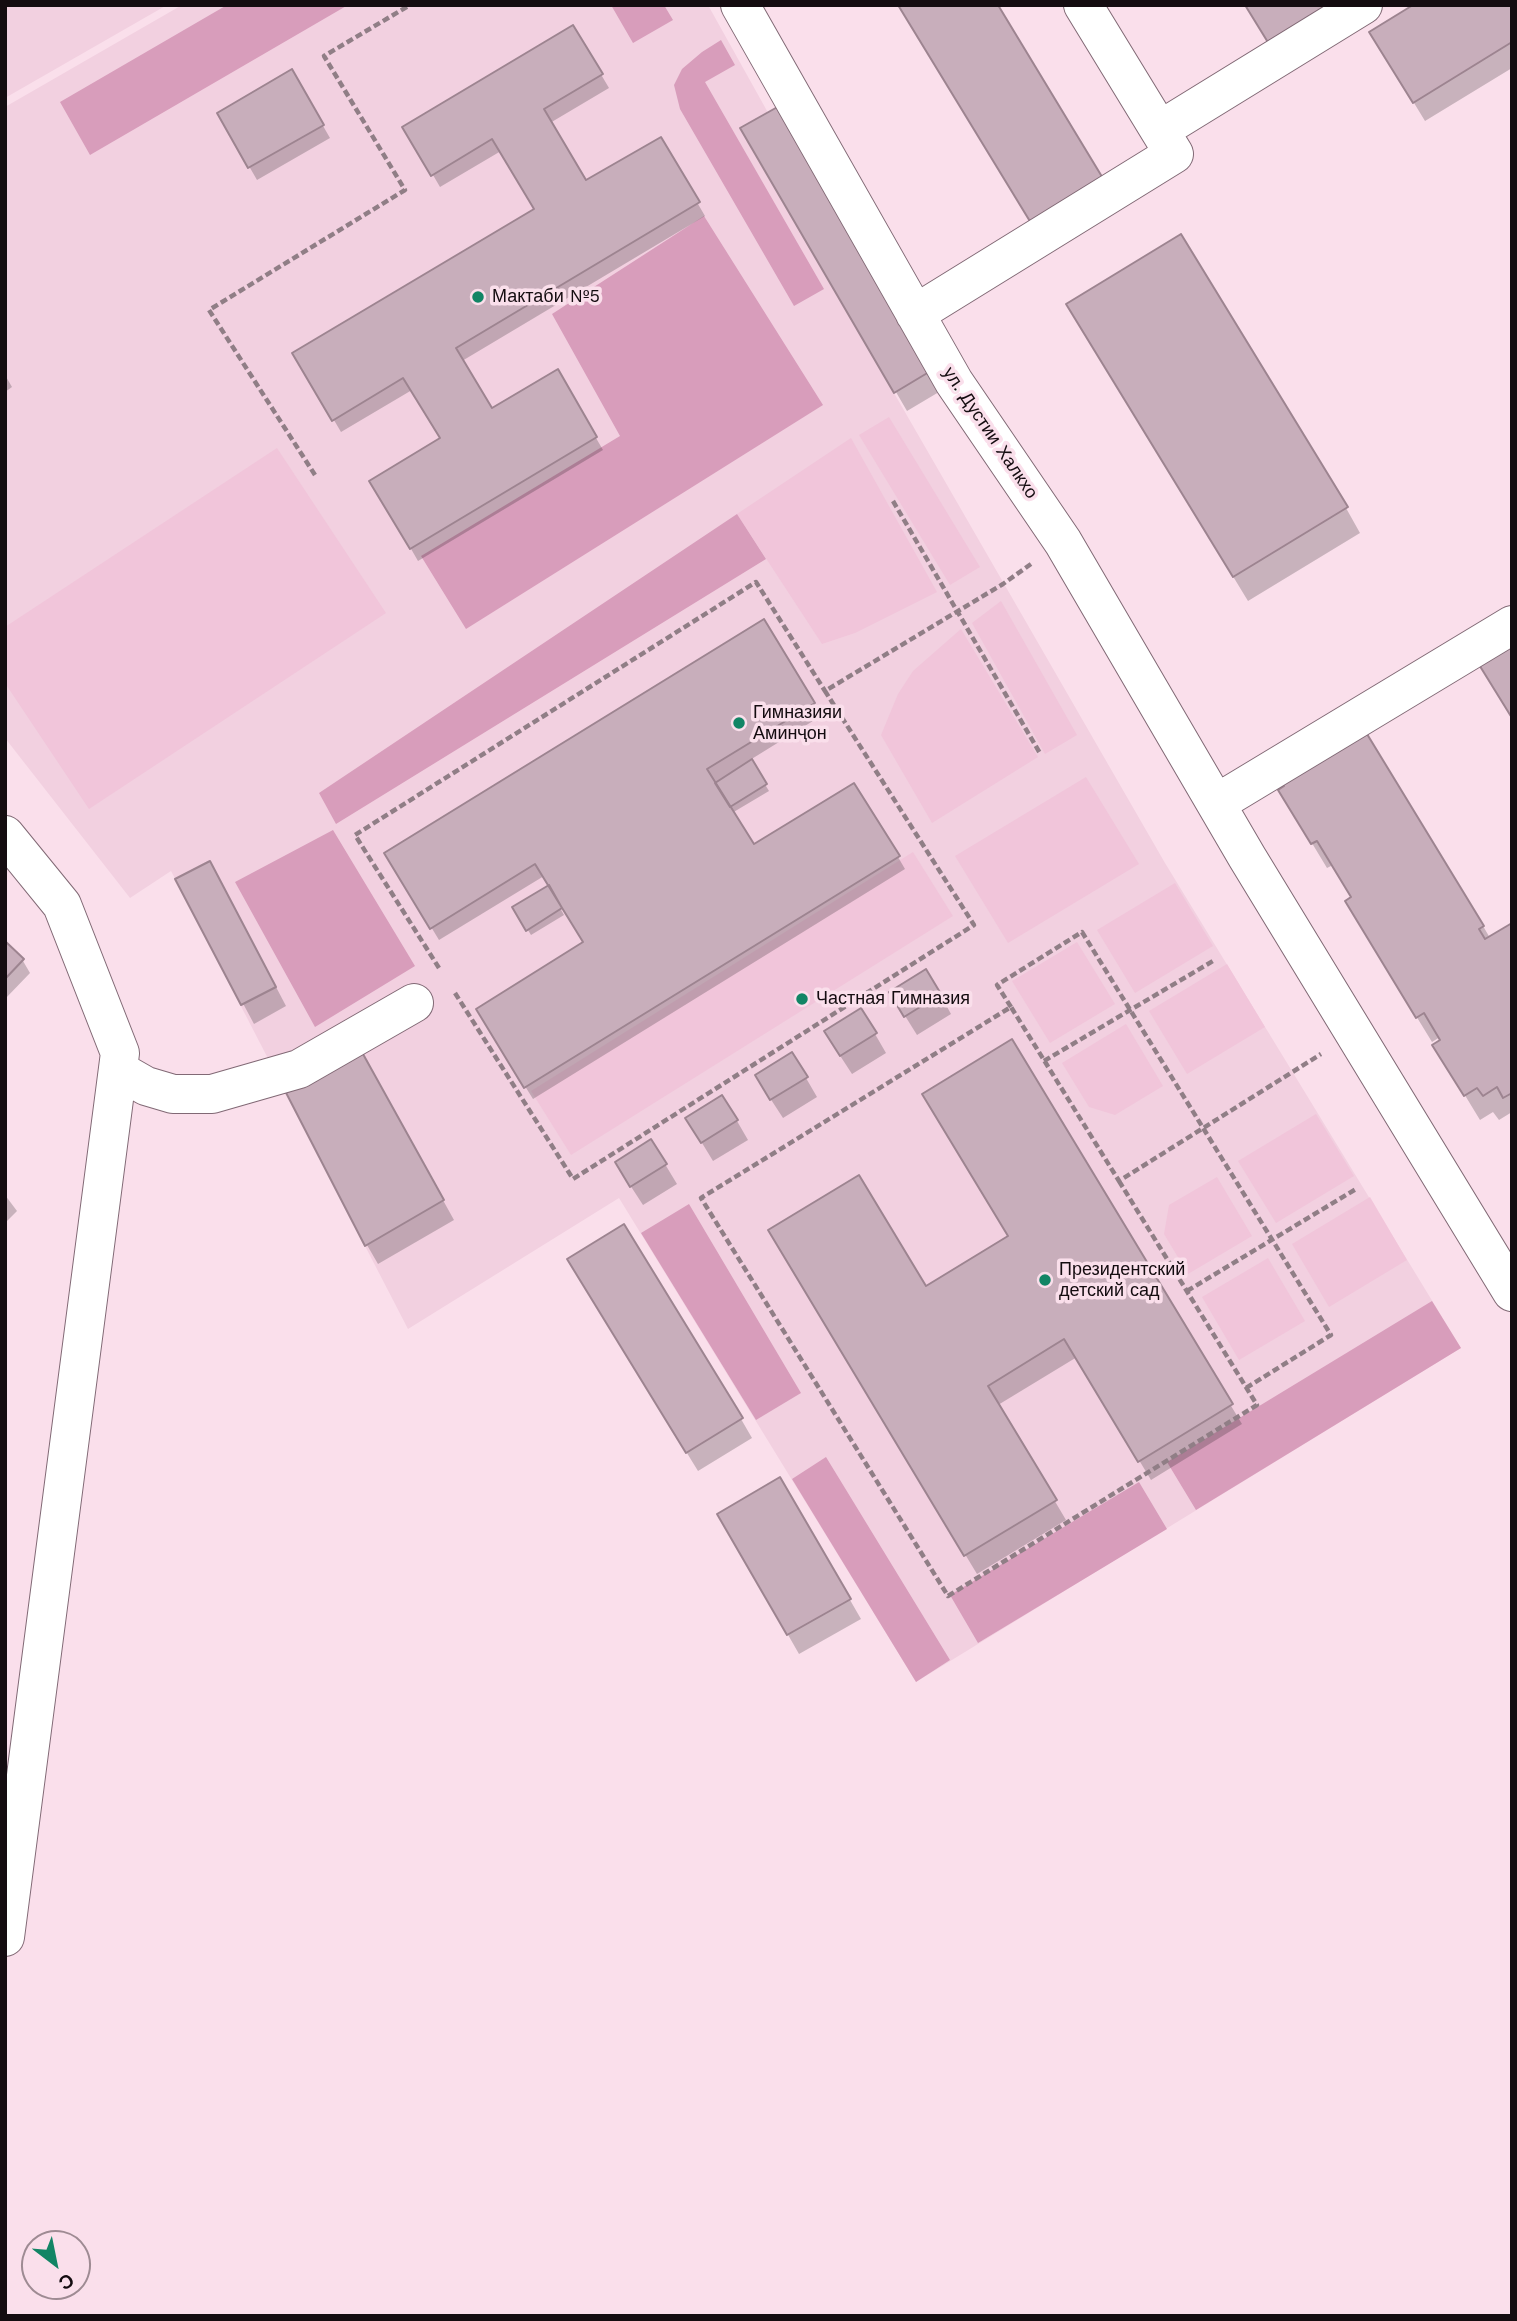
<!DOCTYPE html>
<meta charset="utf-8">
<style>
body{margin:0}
#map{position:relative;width:1517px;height:2321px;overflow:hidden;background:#fadfeb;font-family:"Work Sans",sans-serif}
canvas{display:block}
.frame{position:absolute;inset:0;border:7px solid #140c10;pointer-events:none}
.north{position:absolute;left:21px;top:2230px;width:70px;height:70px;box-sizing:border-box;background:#fadfeb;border:2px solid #9e8b93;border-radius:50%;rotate:148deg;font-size:19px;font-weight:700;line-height:28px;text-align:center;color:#140c10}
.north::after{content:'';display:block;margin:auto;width:24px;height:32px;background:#128565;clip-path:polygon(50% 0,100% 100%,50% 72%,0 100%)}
</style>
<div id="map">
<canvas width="1517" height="2321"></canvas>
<div class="frame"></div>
<div class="north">С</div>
</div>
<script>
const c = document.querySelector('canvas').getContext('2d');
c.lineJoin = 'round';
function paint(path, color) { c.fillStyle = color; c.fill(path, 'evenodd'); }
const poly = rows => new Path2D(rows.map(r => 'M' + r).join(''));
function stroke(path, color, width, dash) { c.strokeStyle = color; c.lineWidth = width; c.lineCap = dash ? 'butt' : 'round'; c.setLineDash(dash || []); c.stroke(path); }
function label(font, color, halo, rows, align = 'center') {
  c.font = font + ' "Work Sans",sans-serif'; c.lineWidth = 7; c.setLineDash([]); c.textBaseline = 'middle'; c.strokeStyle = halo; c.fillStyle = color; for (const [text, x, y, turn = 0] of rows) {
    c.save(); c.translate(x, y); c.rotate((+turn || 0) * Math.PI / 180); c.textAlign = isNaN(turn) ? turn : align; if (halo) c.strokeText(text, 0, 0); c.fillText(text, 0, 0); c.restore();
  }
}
const built = poly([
 [5,5,167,5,5,98],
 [182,5,708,5,917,380,894,393,1165,863,1461,1348,916,1682,619,1198,408,1329,171,871,130,898,5,738,5,107]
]);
const green = poly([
 [889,417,980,567,950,585,859,435],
 [851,438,937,592,855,633,822,644,737,514],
 [277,448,386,613,89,809,5,683,5,627],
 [1001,601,1077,735,1045,754,972,623],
 [961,629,1038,757,932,823,881,735,898,694,913,671],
 [1086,777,1139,864,1008,943,955,856],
 [913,852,953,916,571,1155,531,1091],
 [1175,883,1213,946,1135,993,1097,930],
 [1077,942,1115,1004,1050,1043,1012,981],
 [1227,964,1265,1027,1187,1074,1149,1011],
 [1126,1024,1163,1086,1115,1115,1089,1107,1062,1063],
 [1316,1114,1354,1176,1276,1223,1238,1161],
 [1217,1177,1252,1236,1188,1274,1164,1234,1169,1205],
 [1370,1197,1407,1260,1329,1307,1292,1244],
 [1268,1258,1305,1321,1239,1360,1202,1297]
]);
const forest = poly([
 [227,5,348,5,90,155,60,102],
 [611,5,664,5,673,20,633,43],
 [721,40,735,65,705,82,824,289,794,306,680,109,674,85,682,69,702,52],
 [704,216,823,405,466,629,421,556,620,436,552,314],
 [737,514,766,559,336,824,319,793],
 [333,830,415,966,315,1027,235,882],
 [689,1204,801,1393,756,1420,641,1233],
 [1432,1301,1461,1348,1196,1510,1167,1462],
 [826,1457,950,1660,916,1682,792,1479],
 [1139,1482,1167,1529,978,1643,950,1595]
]);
const shadow = poly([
 [1512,5,1512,68,1425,121,1383,52],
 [573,27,609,88,550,123,586,183,660,139,705,216,462,361,491,411,557,371,603,450,418,561,372,481,442,439,412,390,341,432,295,354,536,210,501,151,440,187,405,127],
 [292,72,330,138,257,180,219,114],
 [743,129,944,389,907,411],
 [1083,330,1346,508,1360,533,1248,601],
 [5,375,12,387,5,392],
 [814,703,821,716,750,760,769,791,732,813,753,847,898,857,905,869,533,1099,485,1022,585,942,563,906,560,908,564,915,531,935,514,907,550,886,544,876,439,940,394,866],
 [1295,815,1483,926,1490,938,1512,925,1512,1112,1499,1120,1493,1112,1480,1120,1449,1069,1440,1037,1432,1042,1361,926,1353,898,1333,865,1327,868],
 [177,880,221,882,286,1006,254,1024],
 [5,944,23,961,30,973,5,999],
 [940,994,951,1014,917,1035,902,1011],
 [875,1034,886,1053,852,1074,837,1051],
 [1011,1042,1242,1424,1151,1480,1077,1357,998,1405,1066,1520,977,1574,781,1250,925,1288,1010,1237],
 [358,1047,454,1220,378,1264,367,1245],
 [806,1078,817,1097,783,1118,768,1095],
 [737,1121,748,1140,713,1161,699,1138],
 [651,1141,677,1184,643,1205,628,1182],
 [5,1195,17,1211,5,1223],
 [580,1279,741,1419,752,1438,698,1471],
 [780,1479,861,1619,799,1654,719,1514]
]);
const building = poly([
 [898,5,998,5,1104,180,1031,223,898,5],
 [1245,5,1332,5,1269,44,1245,5],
 [1413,5,1512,5,1512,42,1413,103,1369,32,1413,5],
 [573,25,603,74,544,109,586,180,661,137,700,202,456,348,492,408,558,369,597,437,410,549,369,481,440,438,403,378,332,421,292,353,534,209,492,139,431,176,402,127,573,25],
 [292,69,324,125,248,168,217,113,292,69],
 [781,105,934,369,894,393,740,128,781,105],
 [1181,234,1348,507,1233,577,1066,304,1181,234],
 [764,619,815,703,707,769,754,844,854,783,900,856,524,1088,476,1009,583,942,535,864,430,929,384,853,764,619],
 [1512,643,1512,718,1478,663,1512,643],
 [1367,734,1484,926,1479,929,1485,939,1512,923,1512,1093,1503,1098,1497,1087,1483,1096,1477,1088,1464,1096,1432,1045,1440,1040,1424,1013,1416,1018,1345,901,1351,897,1317,841,1311,844,1278,790,1284,786,1280,779,1367,734],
 [752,759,767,784,730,807,715,783,752,759],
 [210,861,276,987,241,1005,175,879,210,861],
 [549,885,562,908,526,931,512,907,549,885],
 [5,941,24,959,5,979,5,941],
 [926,969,941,994,904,1017,889,992,926,969],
 [861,1008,877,1033,840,1056,824,1031,861,1008],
 [1012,1039,1233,1404,1138,1462,1064,1339,988,1386,1057,1500,964,1556,768,1230,859,1175,926,1286,1008,1236,922,1094,1012,1039],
 [358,1045,444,1200,365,1246,281,1083,358,1045],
 [792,1052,808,1077,770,1100,755,1075,792,1052],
 [722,1095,738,1120,701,1143,685,1118,722,1095],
 [651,1139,667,1164,630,1187,615,1162,651,1139],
 [624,1224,743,1418,686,1453,567,1259,624,1224],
 [780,1477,851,1599,787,1635,717,1514,780,1477]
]);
const path = poly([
 [315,475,209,310,405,190,324,56,410,5],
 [893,501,1041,755],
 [439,968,355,835,756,582,825,691],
 [455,993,573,1179,974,925,825,691,1003,584,1031,564],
 [1011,1007,997,985,1082,932,1331,1335,1246,1388],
 [1044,1061,1213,961],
 [1119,1181,1257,1405,948,1596,701,1198,1011,1007,1119,1181,1321,1054],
 [1187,1291,1356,1189]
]);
const minor = poly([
 [740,5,954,382,1063,542,1247,857,1512,1292],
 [1160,130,1363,5],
 [915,314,1174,154,1083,5],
 [1217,803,1512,625],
 [5,835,62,905,120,1053,5,1937],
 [118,1070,146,1086,173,1094,212,1094,299,1069,414,1003]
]);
const markers = [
 [478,297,7,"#128565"],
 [739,723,7,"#128565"],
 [802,999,7,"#128565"],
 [1045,1280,7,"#128565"]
];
const poiNames = [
 ["Мактаби №5",492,297],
 ["Гимназияи",753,713],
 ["Аминҷон",753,734],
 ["Частная Гимназия",816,999],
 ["Президентский",1059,1270],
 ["детский сад",1059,1291]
];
const streetNames = [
 ["ул. Дустии Халкхо",990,433,56]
];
paint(built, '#f2d0e0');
paint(green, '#f1c5da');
paint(forest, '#d89dbb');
paint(shadow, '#0003');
paint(building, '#c8aebb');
stroke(building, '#9d8490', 2);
stroke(minor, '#816975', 40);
stroke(path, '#907e86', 4.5, [7, 3.5]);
stroke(minor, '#fff', 38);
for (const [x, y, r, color] of markers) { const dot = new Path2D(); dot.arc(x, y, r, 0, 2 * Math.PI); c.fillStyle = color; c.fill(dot); stroke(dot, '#fadfeb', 2.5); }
label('18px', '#140c10', '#fadfeb', poiNames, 'left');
label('18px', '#140c10', '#fadfeb', streetNames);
</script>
